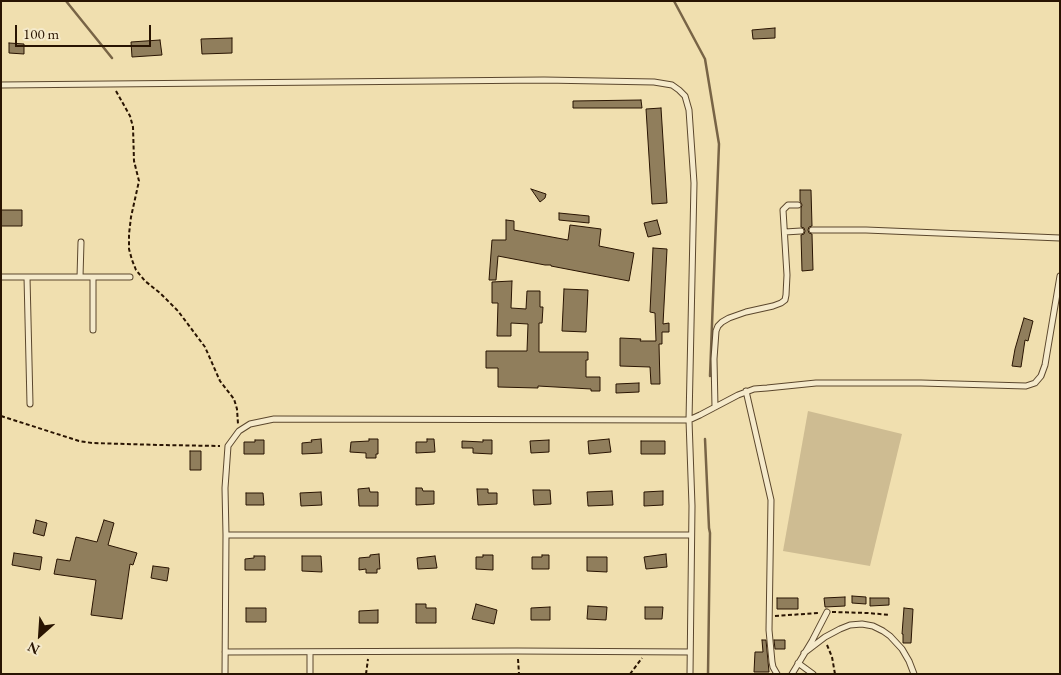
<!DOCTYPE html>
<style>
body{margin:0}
#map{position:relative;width:1061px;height:675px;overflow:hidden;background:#f0dfaf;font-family:"EB Garamond",serif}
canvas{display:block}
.frame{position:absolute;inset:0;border:2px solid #291402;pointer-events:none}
.north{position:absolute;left:15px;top:610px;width:50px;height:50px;-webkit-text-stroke:4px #f5eacb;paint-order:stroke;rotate:206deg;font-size:14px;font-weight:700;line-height:20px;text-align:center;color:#291402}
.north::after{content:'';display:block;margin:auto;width:18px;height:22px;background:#291402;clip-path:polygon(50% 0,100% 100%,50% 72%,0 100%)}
.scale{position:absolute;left:15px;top:25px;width:136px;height:22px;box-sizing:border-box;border:2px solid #291402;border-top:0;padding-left:6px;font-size:15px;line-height:18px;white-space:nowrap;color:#291402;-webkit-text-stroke:4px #f5eacb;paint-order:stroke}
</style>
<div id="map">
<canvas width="1061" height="675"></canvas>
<div class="frame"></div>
<div class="north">N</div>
<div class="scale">100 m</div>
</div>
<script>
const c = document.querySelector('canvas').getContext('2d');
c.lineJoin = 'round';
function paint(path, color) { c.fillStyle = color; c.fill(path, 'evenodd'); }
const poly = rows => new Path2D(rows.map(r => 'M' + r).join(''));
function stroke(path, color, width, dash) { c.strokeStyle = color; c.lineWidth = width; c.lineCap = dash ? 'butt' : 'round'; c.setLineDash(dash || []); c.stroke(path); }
const green = poly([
 [808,411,902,434,870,566,783,551]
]);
const stream = poly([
 [66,1,112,58],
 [674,1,705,59,719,144,710,376],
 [705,439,709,528,710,533,708,674]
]);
const building = poly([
 [775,28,775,38,753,39,752,30,775,28],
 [232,38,232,53,202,54,201,39,232,38],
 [160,40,162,55,132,57,131,42,160,40],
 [9,43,24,44,24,54,9,53,9,43],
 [641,100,642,108,573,108,573,101,641,100],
 [661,108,667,203,652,204,646,109,661,108],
 [531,189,546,194,545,198,540,202,531,189],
 [800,190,811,190,812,226,809,227,808,230,809,233,812,234,813,270,802,271,801,235,804,234,805,231,804,228,801,227,801,208,802,205,800,201,800,190],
 [1,210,22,210,22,226,1,226,1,210],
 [559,213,589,216,589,223,559,220,559,213],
 [506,220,514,221,514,230,568,240,570,225,601,229,599,246,634,253,629,281,551,266,551,265,545,265,498,256,496,280,489,280,492,240,506,240,506,220],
 [657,220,661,234,648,237,644,223,657,220],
 [653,248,667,249,663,324,669,323,669,332,662,332,662,344,659,344,660,384,651,384,650,367,620,366,620,338,641,339,640,341,656,341,655,313,650,312,653,248],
 [512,281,511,308,526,309,527,291,540,291,540,307,543,307,542,323,539,323,539,352,588,352,588,360,586,360,586,377,600,377,600,391,591,391,591,389,538,386,538,388,498,387,498,368,486,368,486,351,527,351,528,324,511,323,511,336,497,336,498,303,492,303,492,282,512,281],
 [564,289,588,290,586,332,562,331,564,289],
 [1024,318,1033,321,1028,341,1025,340,1021,367,1012,366,1015,349,1024,318],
 [639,383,639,392,616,393,616,384,639,383],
 [321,439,322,453,302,454,302,443,312,442,311,440,321,439],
 [369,439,378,439,378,454,376,454,376,458,366,458,366,453,350,452,351,442,369,441,369,439],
 [427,439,434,439,435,452,416,453,416,442,427,442,427,439],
 [609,439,611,452,589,454,588,441,609,439],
 [255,440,264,440,264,454,244,454,244,442,255,442,255,440],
 [483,440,492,440,492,454,473,453,473,448,462,448,462,441,483,442,483,440],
 [549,440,549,452,531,453,530,441,549,440],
 [641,441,665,441,665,454,641,454,641,441],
 [190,451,201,451,201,470,190,470,190,451],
 [369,488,370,492,378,492,378,506,359,506,358,489,369,488],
 [416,488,422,488,423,491,434,491,434,504,416,505,416,488],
 [477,489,488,489,488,493,497,493,497,504,478,505,477,489],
 [533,490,550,490,551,504,534,505,533,490],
 [612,491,613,505,588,506,587,492,612,491],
 [663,491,663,505,644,506,644,492,663,491],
 [321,492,322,505,301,506,300,493,321,492],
 [246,493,263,493,264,505,246,505,246,493],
 [36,520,47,523,44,536,33,533,36,520],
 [104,520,114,523,108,545,137,553,133,565,130,564,122,619,91,615,96,580,54,574,57,559,70,561,76,537,97,542,104,520],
 [14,553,42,557,40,570,12,565,14,553],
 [379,554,380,569,377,569,377,573,366,573,366,569,359,570,359,558,370,557,370,555,379,554],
 [666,554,667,567,646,569,644,557,666,554],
 [483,555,493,555,493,570,476,569,476,557,483,557,483,555],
 [542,555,549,555,549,569,532,569,532,557,542,557,542,555],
 [254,556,265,556,265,570,245,570,245,559,254,558,254,556],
 [302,556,321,556,322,572,302,571,302,556],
 [435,556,437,568,418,569,417,558,435,556],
 [587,557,607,557,607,572,587,571,587,557],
 [153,566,169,568,167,581,151,578,153,566],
 [852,596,866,597,866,604,852,603,852,596],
 [845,597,845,606,825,607,824,598,845,597],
 [777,598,798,598,798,609,777,609,777,598],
 [870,598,889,598,889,605,870,606,870,598],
 [416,604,426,604,426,608,436,608,436,623,416,623,416,604],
 [476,604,497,610,494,624,472,619,476,604],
 [588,606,607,607,606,620,587,619,588,606],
 [550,607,550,620,531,620,531,608,550,607],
 [645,607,663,607,662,619,645,619,645,607],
 [246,608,266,608,266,622,246,622,246,608],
 [904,608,913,609,911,643,903,643,903,634,902,634,904,608],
 [378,610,378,623,359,623,359,611,378,610],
 [762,640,766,640,769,672,754,672,755,652,763,652,762,640],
 [774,640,785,640,785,649,775,649,774,640]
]);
const path = poly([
 [116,91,130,116,133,127,134,161,139,181,131,217,129,234,129,249,132,260,136,270,145,281,160,293,178,311,205,347,220,381,234,399,237,409,238,424],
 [1,416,79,441,92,443,161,445,220,446],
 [832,612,868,613,890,615],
 [775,616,818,613],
 [827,645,832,657,835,674],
 [518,659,519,674],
 [366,674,368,659],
 [630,674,642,658]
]);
const lane = poly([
 [1,85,544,80,654,82,672,85,679,90,685,96,689,110,694,183,689,420,692,506,690,674],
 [812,230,866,230,1060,238],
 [785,232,801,231],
 [1,277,130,277],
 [27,277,30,404],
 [80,277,81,242],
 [93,330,93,277],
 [746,391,771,500,769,630,772,662,773,667,777,674],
 [715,407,714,359,716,331,718,326,722,322,729,318,746,312,773,306,781,303,785,300,786,295,787,275,783,210,788,205,798,205],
 [226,535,691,535],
 [225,652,517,651,690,652],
 [804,653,825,637,840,629,850,625,862,624,873,626,883,631,890,636,902,649,909,661,914,674],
 [798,663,813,674],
 [225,674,226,535,225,488,228,446,239,431,250,424,274,419,689,420,700,415,738,395,754,389,767,388,816,383,921,383,1026,386,1035,383,1041,376,1045,365,1060,276],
 [310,674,310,652],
 [792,674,812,641,827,612]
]);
paint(green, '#cebc92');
stroke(stream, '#786446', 2.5);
paint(building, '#907e5c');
stroke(building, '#291402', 1);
stroke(lane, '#5b472d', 7);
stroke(path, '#291402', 2, [4, 2.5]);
stroke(lane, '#f5eacb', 5);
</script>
